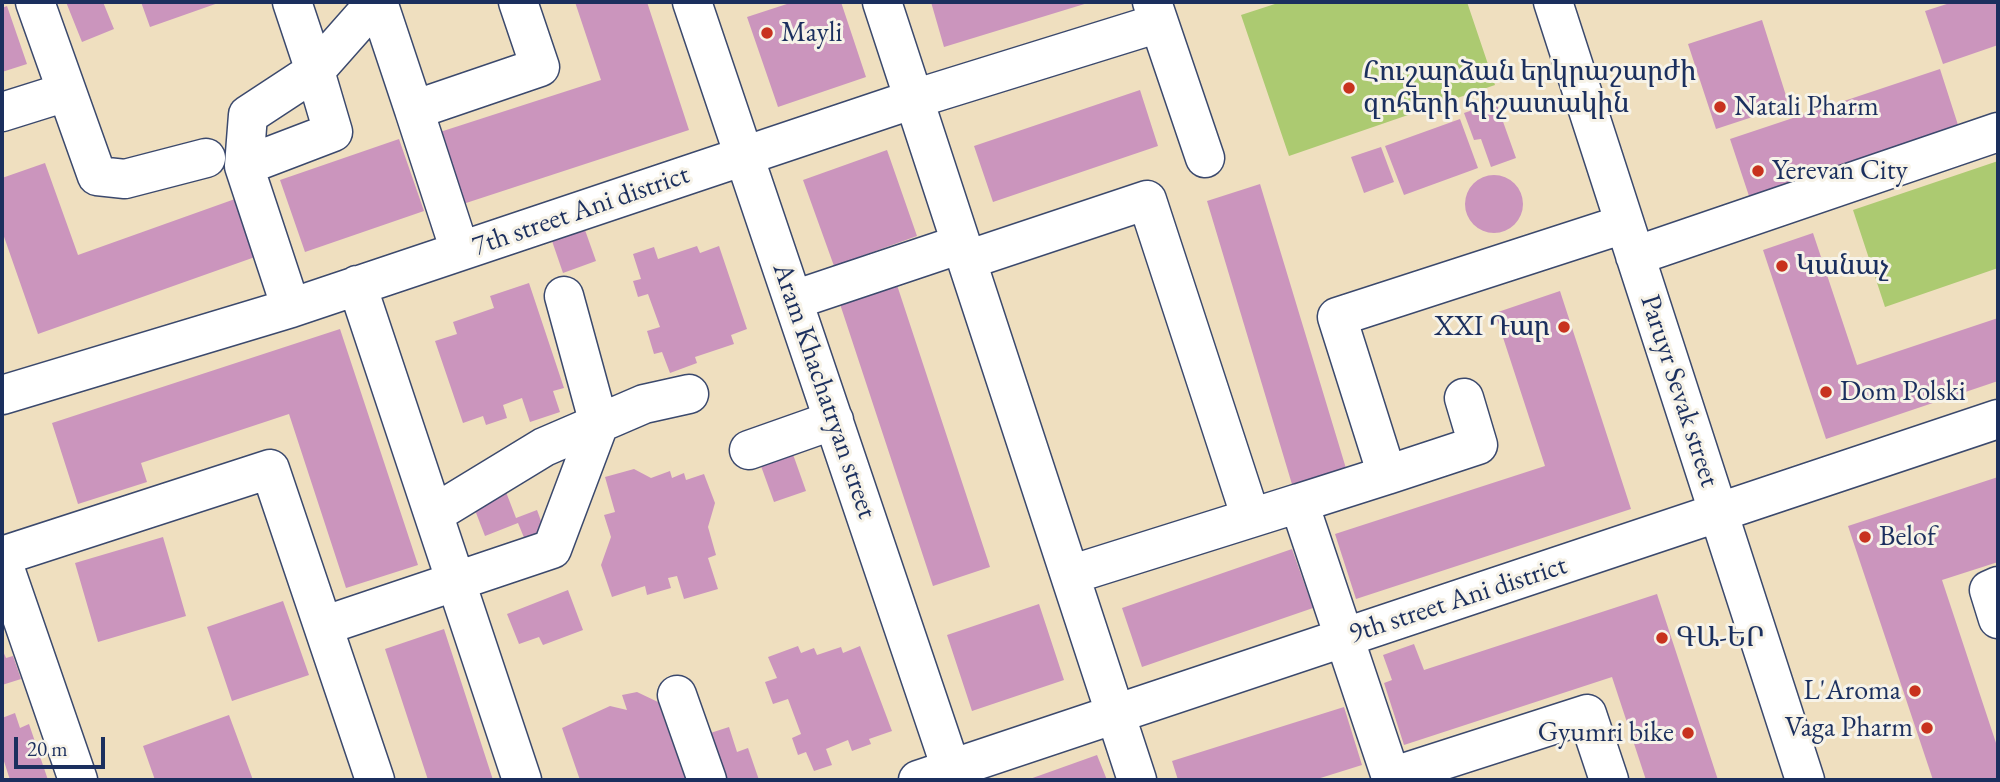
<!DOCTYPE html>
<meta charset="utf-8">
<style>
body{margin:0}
#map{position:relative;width:2000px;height:782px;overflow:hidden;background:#efdfbf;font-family:"EB Garamond",serif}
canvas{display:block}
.frame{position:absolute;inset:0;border:4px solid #1b2f5e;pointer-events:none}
.scale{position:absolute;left:14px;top:737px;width:91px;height:32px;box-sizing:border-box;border:4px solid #1b2f5e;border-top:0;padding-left:9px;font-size:21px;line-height:24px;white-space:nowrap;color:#1b2f5e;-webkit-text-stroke:5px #f7f3e8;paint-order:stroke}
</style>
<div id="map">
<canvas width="2000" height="782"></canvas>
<div class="frame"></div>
<div class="scale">20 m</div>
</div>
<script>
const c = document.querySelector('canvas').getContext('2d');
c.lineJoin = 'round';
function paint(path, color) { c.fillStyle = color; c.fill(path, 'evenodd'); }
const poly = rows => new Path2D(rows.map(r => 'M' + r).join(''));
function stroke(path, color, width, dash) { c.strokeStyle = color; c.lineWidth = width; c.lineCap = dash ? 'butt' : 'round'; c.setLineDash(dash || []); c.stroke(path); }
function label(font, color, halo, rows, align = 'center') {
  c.font = font + ' "EB Garamond","Noto Serif Armenian",serif'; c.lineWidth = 6; c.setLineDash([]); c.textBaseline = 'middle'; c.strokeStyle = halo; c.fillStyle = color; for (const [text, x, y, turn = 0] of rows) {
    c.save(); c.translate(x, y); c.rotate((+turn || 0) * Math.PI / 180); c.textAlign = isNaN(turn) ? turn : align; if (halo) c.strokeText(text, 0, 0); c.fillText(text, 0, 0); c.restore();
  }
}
const green = poly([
 [1281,2,1467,2,1495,85,1289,156,1241,15],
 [1998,161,1998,268,1885,307,1853,210]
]);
const building = poly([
 [66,2,103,2,114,29,82,42],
 [141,2,221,2,150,27],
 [575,2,647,2,689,130,463,204,440,132,601,80],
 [793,2,841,2,866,77,778,107,747,17],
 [931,2,1091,2,944,47],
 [1953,2,1998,2,1998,45,1943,64,1925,11],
 [7,6,27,64,2,72,2,8],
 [1762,20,1789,105,1716,129,1688,44],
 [1940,69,1959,128,1750,199,1730,139],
 [1140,90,1158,146,993,202,974,146],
 [1496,102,1516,158,1491,167,1481,139,1474,140,1464,113],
 [1460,119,1478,168,1404,195,1385,146],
 [399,139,424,211,305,252,280,180],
 [1381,147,1394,182,1364,193,1351,157],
 [887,150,917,236,834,266,803,180],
 [45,163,78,255,235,199,255,257,38,334,2,231,2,178],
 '1465 204a29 29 0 1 1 58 0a29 29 0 1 1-58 0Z',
 [1260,184,1348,475,1294,491,1207,201],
 [585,230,596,261,563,273,552,241],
 [1813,233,1857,365,1998,318,1998,381,1826,439,1763,250],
 [697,246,700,253,719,246,747,329,731,335,734,344,695,357,697,363,670,373,662,352,654,354,647,331,660,327,648,294,638,297,633,281,641,279,633,254,654,247,658,259],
 [896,282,990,567,933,586,839,301],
 [529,283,564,388,553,391,560,412,530,422,522,398,503,405,507,418,486,425,483,416,463,423,435,341,457,334,453,322,494,308,490,296],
 [1560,291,1631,509,1356,599,1335,534,1545,466,1495,313],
 [340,329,418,565,346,588,289,414,141,463,147,482,78,504,52,423],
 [789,443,806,491,774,502,757,455],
 [634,469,651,478,670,471,672,478,684,473,686,480,704,474,715,503,708,527,716,555,708,558,718,589,684,599,677,576,668,578,671,588,647,595,645,586,612,597,601,565,611,537,604,515,615,512,605,477],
 [1998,477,1998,562,1942,580,1998,749,1998,780,1933,780,1848,526],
 [506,492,516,518,537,510,545,532,525,540,518,523,485,536,473,505],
 [163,537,186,616,98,642,75,563],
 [1292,549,1313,608,1142,667,1122,608],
 [568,590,583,630,543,645,539,637,519,644,507,614],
 [1657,594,1718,780,1646,780,1612,677,1404,745,1384,683,1392,680,1383,655,1414,644,1424,670],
 [283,601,309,675,232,701,207,627],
 [1039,604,1064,680,972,711,947,635],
 [444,629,493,780,428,780,385,649],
 [798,646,801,653,814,648,817,655,841,647,843,653,860,646,892,731,869,739,871,744,852,751,848,740,826,749,832,765,814,771,806,752,798,755,792,738,801,734,788,699,773,704,765,682,777,678,768,657],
 [2,649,6,658,13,656,21,679,2,685],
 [637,692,658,702,686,780,580,780,562,728,610,706,627,710,622,695],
 [1344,707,1362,765,1314,780,1178,780,1172,761],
 [15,713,20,728,29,724,48,780,10,780,2,755,2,718],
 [229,715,253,780,155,780,143,746],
 [729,727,737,752,748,748,759,780,716,780,701,736],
 [1097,755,1107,780,1027,780]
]);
const minor = poly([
 [35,2,97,176,125,179,206,158],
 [378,2,414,110],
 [692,2,955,780],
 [882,2,1137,780],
 [1152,2,1205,158],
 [1553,2,1805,780],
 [2,112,66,92],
 [244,166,333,132,315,71,376,2],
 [460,251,414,110,540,67,518,2],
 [1635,256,1998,132],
 [967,260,1147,200,1251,518],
 [357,285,522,780],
 [794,300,961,244],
 [291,308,244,166,248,115,315,71,292,2],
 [2,395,291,308,914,99,1159,23],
 [749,450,834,420],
 [1387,475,1478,445,1464,398],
 [1299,503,1387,475,1337,317,1624,224],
 [434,514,544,447,644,404,689,394],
 [2,556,270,469,375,780],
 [2,560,78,780],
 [1070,575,1299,503,1391,777,1587,714,1609,780],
 [1998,586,1989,590,1998,619],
 [323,626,552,549,599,424,564,296],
 [677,695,707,780],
 [918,780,1998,419]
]);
const markers = [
 [767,33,7,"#c8321e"],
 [1349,88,7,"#c8321e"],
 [1720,107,7,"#c8321e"],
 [1758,171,7,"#c8321e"],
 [1782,266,7,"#c8321e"],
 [1564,327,7,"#c8321e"],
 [1826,392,7,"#c8321e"],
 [1865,537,7,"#c8321e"],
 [1662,638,7,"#c8321e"],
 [1915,691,7,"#c8321e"],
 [1927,728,7,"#c8321e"],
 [1688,733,7,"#c8321e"]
];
const poiNames = [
 ["Mayli",781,33],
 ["Հուշարձան երկրաշարժի",1363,72],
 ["զոհերի հիշատակին",1363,104],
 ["Natali Pharm",1734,107],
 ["Yerevan City",1772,171],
 ["Կանաչ",1796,266],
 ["XXI Դար",1550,327,"right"],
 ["Dom Polski",1840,392],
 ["Belof",1879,537],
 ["ԳԱ-ԵՐ",1676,638],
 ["L'Aroma",1901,691,"right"],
 ["Vaga Pharm",1913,728,"right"],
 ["Gyumri bike",1674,733,"right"]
];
const streetNames = [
 ["7th street Ani district",581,211,-19],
 ["Aram Khachatryan street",824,391,71],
 ["Paruyr Sevak street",1679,391,72],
 ["9th street Ani district",1458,600,-18]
];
paint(green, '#acca71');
paint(building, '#cb95bd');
stroke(minor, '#3b496d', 41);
stroke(minor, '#fff', 38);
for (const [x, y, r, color] of markers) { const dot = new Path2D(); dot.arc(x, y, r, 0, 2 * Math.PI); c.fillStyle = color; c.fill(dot); stroke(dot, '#f7f3e8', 2.5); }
label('28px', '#1b2f5e', '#f7f3e8', poiNames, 'left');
label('28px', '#1b2f5e', '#f7f3e8', streetNames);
</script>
